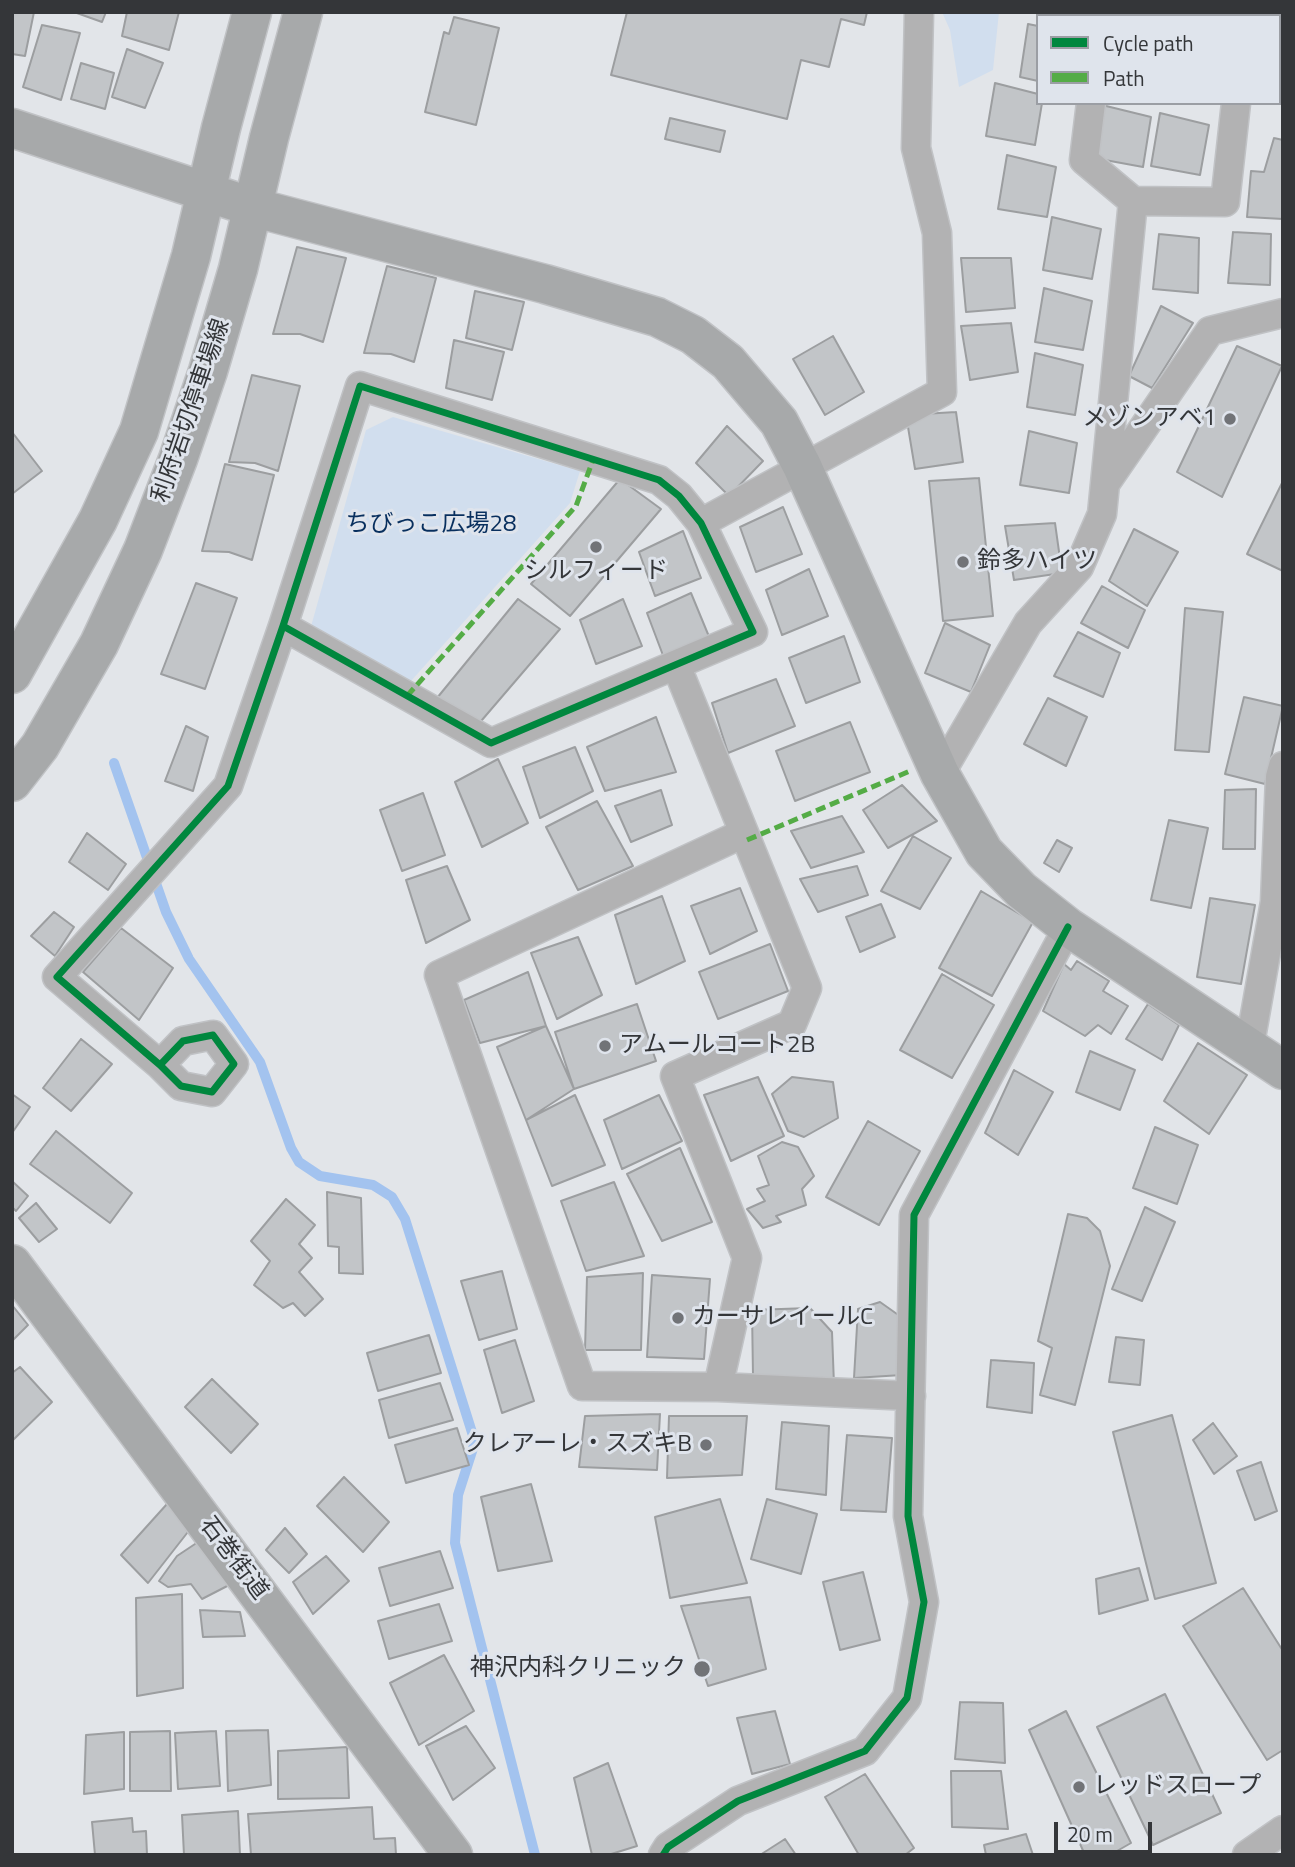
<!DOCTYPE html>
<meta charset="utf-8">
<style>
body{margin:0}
#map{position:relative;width:1295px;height:1867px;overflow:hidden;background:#e2e5e9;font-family:"Titillium Web",sans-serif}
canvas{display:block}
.frame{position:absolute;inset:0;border:14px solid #343639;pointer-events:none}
.legend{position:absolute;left:1036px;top:14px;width:245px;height:91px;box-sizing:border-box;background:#dfe4ec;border:2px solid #9b9ea4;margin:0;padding:9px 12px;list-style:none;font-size:21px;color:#343639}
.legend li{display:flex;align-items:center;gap:14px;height:35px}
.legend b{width:35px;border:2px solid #9b9ea4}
.scale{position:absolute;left:1054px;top:1822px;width:98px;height:32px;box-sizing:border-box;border:4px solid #343639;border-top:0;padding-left:9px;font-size:21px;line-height:24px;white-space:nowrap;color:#343639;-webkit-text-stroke:5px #dfe4ec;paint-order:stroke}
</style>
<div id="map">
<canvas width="1295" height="1867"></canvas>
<div class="frame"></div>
<ul class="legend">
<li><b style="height:9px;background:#00873e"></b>Cycle path</li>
<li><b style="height:9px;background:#54ac46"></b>Path</li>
</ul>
<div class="scale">20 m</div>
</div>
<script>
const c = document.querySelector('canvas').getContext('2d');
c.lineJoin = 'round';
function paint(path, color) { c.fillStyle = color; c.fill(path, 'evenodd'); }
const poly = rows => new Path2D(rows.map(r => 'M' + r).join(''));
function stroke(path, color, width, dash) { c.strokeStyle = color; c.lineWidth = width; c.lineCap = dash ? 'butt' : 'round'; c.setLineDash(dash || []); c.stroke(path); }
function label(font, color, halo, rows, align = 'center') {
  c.font = font + ' "Titillium Web","Noto Sans JP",sans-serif'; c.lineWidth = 6; c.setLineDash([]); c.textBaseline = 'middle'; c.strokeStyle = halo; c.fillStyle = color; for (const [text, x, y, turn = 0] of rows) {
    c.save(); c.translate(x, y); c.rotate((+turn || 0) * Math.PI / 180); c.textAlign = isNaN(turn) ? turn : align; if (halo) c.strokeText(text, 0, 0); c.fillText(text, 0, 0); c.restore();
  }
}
const green = poly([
 [942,12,999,12,993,70,959,87,950,30],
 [393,417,580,471,570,503,411,681,310,630,366,430]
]);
const stream = poly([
 [114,763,166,912,189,959,260,1062,291,1148,299,1162,320,1176,373,1185,392,1197,405,1219,475,1442,458,1495,455,1543,535,1855]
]);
const building = poly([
 [12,12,34,12,25,56,12,54,12,12],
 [74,12,106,12,102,22,74,12],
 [127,12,179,12,169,50,122,36,127,12],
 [627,12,867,12,864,25,841,19,829,67,801,60,787,119,611,75,627,12],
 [1161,12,1211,12,1211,16,1161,16,1161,12],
 [454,17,499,28,476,125,425,112,444,32,449,34,454,17],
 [1028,24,1038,26,1038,81,1020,77,1028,24],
 [42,25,80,33,61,100,23,87,42,25],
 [127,49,163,63,145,108,112,97,127,49],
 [81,63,114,73,105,109,71,99,81,63],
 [995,83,1038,94,1038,103,1042,103,1035,145,986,136,995,83],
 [1102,105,1151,117,1143,167,1094,158,1102,105],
 [1160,113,1209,125,1200,175,1151,166,1160,113],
 [670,118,725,131,720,152,665,139,670,118],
 [1274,138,1283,140,1283,219,1247,217,1251,171,1264,172,1274,138],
 [1007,155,1056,167,1047,217,998,209,1007,155],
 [1052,217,1101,229,1092,279,1043,270,1052,217],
 [1233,232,1271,234,1270,285,1228,283,1233,232],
 [1159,234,1199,238,1198,293,1153,289,1159,234],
 [297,247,346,258,323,342,300,334,273,334,297,247],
 [961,258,1011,258,1015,308,966,312,961,258],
 [387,266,436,278,414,362,391,354,364,353,387,266],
 [1044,288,1092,301,1083,350,1035,342,1044,288],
 [475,291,524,302,512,350,466,338,475,291],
 [1161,306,1193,323,1152,388,1129,376,1161,306],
 [1011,323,1018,372,970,380,961,326,1011,323],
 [833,336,864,392,825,415,793,359,833,336],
 [454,340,504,352,492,400,446,388,454,340],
 [1237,346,1282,366,1222,497,1177,472,1237,346],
 [1035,353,1083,365,1075,415,1027,407,1035,353],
 [252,375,300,386,278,471,255,463,229,462,252,375],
 [956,412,963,462,915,469,906,415,956,412],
 [727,426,763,461,729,496,696,463,727,426],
 [1029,431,1077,443,1069,493,1020,485,1029,431],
 [12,432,42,471,12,494,12,432],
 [225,464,274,475,252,560,229,552,202,551,225,464],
 [979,478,993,616,943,621,929,481,979,478],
 [620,479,661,509,570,616,531,584,620,479],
 [1283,481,1283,571,1247,554,1283,481],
 [783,507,802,554,756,572,740,527,783,507],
 [1055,523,1062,573,1014,580,1005,526,1055,523],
 [1134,529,1178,552,1147,606,1109,581,1134,529],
 [683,531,701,578,655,596,639,552,683,531],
 [809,569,828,616,782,635,766,590,809,569],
 [196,583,237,598,205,689,161,674,196,583],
 [1102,586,1145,610,1128,648,1081,623,1102,586],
 [691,593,710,639,664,658,647,613,691,593],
 [518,599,560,629,476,727,437,698,518,599],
 [623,599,642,646,596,664,580,620,623,599],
 [1185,608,1223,612,1209,752,1175,750,1185,608],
 [945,623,990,645,971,692,925,673,945,623],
 [1078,632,1120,653,1103,697,1054,676,1078,632],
 [844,636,860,682,806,703,789,658,844,636],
 [776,679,795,726,728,753,712,703,776,679],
 [1244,697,1283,706,1265,784,1225,774,1244,697],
 [1048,698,1087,717,1066,766,1024,744,1048,698],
 [656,717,676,772,605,791,587,747,656,717],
 [850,722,870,772,795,801,776,751,850,722],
 [186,726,208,737,193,791,165,781,186,726],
 [575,747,593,791,540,818,523,767,575,747],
 [498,759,528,823,482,847,455,782,498,759],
 [902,785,937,821,888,848,863,810,902,785],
 [1256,789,1255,849,1223,849,1225,790,1256,789],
 [661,790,672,825,631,842,615,806,661,790],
 [423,793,445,855,402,871,380,810,423,793],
 [597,801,633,866,578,890,546,827,597,801],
 [842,816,864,852,811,868,791,831,842,816],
 [1169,820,1208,828,1191,908,1151,900,1169,820],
 [87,833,126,864,108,890,69,862,87,833],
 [913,836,951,858,920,909,881,891,913,836],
 [1057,840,1072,848,1059,872,1044,863,1057,840],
 [447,866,470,920,426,943,406,880,447,866],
 [857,866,868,895,818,912,800,879,857,866],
 [740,888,757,931,710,954,691,906,740,888],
 [981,891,1033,922,992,996,939,968,981,891],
 [662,896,685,961,636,984,615,915,662,896],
 [1210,898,1255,905,1241,984,1197,977,1210,898],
 [881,904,895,937,860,952,846,917,881,904],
 [54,912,74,927,55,956,31,936,54,912],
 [121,928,173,968,139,1020,83,972,121,928],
 [578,937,602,995,557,1019,531,953,578,937],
 [770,944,788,991,718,1019,699,972,770,944],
 [1077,961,1109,981,1103,991,1128,1006,1111,1034,1098,1025,1085,1036,1043,1011,1064,964,1071,970,1077,961],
 [528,972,546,1026,480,1043,464,1000,528,972],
 [942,974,994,1005,952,1078,900,1050,942,974],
 [637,1004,656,1061,574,1089,555,1032,637,1004],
 [1148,1004,1179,1025,1162,1060,1126,1039,1148,1004],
 [546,1026,574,1089,526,1120,497,1047,546,1026],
 [81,1039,112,1064,71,1111,43,1088,81,1039],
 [1198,1043,1247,1075,1209,1134,1164,1101,1198,1043],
 [1090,1051,1135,1070,1120,1110,1076,1092,1090,1051],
 [1014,1070,1053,1092,1018,1155,985,1133,1014,1070],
 [758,1077,784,1136,731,1161,704,1095,758,1077],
 [792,1077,833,1082,838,1118,804,1137,788,1131,772,1094,792,1077],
 [12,1094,30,1107,12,1133,12,1094],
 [575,1095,605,1165,552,1186,526,1120,575,1095],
 [659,1095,682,1141,622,1169,604,1120,659,1095],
 [868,1121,920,1151,879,1225,826,1197,868,1121],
 [1155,1127,1198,1145,1177,1204,1133,1188,1155,1127],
 [56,1131,132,1193,110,1223,30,1164,56,1131],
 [782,1142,798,1147,814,1176,802,1189,806,1205,776,1216,781,1222,763,1228,747,1209,765,1201,757,1189,769,1185,758,1156,782,1142],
 [680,1148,712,1222,662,1241,627,1174,680,1148],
 [12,1181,28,1196,16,1211,12,1207,12,1181],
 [614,1182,644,1256,586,1271,561,1201,614,1182],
 [327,1192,361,1198,363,1274,339,1273,339,1247,328,1246,327,1192],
 [286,1199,315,1225,299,1244,312,1258,299,1272,323,1299,305,1316,293,1303,283,1308,254,1285,270,1261,251,1241,286,1199],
 [36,1203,57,1229,39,1242,19,1218,36,1203],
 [1145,1207,1175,1222,1142,1301,1112,1289,1145,1207],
 [1068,1214,1087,1218,1100,1231,1110,1266,1075,1405,1040,1395,1052,1348,1038,1341,1068,1214],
 [502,1271,517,1329,479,1340,461,1281,502,1271],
 [643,1273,641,1350,585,1350,587,1277,643,1273],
 [652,1275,710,1279,704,1359,647,1357,652,1275],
 [880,1302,904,1319,902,1375,854,1378,858,1309,880,1302],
 [12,1305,28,1325,12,1341,12,1305],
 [810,1308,832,1332,834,1385,753,1376,752,1310,810,1308],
 [429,1335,441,1373,378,1391,367,1353,429,1335],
 [1116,1337,1144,1340,1140,1385,1109,1382,1116,1337],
 [515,1340,534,1401,502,1413,484,1350,515,1340],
 [991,1360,1034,1363,1032,1413,987,1407,991,1360],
 [20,1367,52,1402,12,1441,12,1373,20,1367],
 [212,1379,258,1424,231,1453,185,1407,212,1379],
 [440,1383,453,1420,389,1438,379,1400,440,1383],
 [660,1414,657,1470,579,1467,585,1416,660,1414],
 [1172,1415,1216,1583,1155,1599,1113,1432,1172,1415],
 [669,1416,747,1416,742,1475,667,1478,669,1416],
 [782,1422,829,1426,826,1495,776,1489,782,1422],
 [1213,1423,1237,1456,1214,1474,1193,1440,1213,1423],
 [457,1428,469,1465,406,1483,395,1445,457,1428],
 [847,1435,892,1438,886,1512,841,1510,847,1435],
 [1261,1462,1277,1511,1255,1520,1237,1471,1261,1462],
 [344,1477,389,1522,363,1552,317,1506,344,1477],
 [531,1484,552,1561,498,1571,481,1497,531,1484],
 [720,1499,747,1583,670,1598,655,1517,720,1499],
 [767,1499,817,1514,801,1574,751,1559,767,1499],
 [167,1504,191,1528,148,1583,121,1555,167,1504],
 [285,1528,307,1554,289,1573,266,1550,285,1528],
 [201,1540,235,1582,202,1599,191,1584,168,1587,159,1581,177,1556,201,1540],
 [440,1551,453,1588,390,1606,379,1568,440,1551],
 [326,1556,349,1581,313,1614,293,1582,326,1556],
 [1139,1568,1148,1600,1099,1614,1096,1579,1139,1568],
 [863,1572,880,1640,840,1650,823,1582,863,1572],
 [1243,1588,1283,1651,1283,1750,1267,1760,1183,1626,1243,1588],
 [182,1594,183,1688,137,1696,136,1598,182,1594],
 [750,1597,766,1669,708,1686,681,1606,750,1597],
 [439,1604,452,1641,389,1659,378,1621,439,1604],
 [200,1610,240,1612,245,1636,203,1637,200,1610],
 [444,1655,474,1711,419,1745,390,1683,444,1655],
 [1165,1694,1221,1813,1153,1845,1097,1727,1165,1694],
 [960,1702,1003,1703,1005,1763,955,1759,960,1702],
 [775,1711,790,1764,752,1774,737,1718,775,1711],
 [1066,1711,1131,1843,1110,1855,1085,1855,1029,1730,1066,1711],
 [466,1726,495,1768,453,1800,426,1746,466,1726],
 [268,1730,271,1785,228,1791,226,1731,268,1730],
 [170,1731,171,1791,130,1791,130,1732,170,1731],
 [216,1731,220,1786,178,1789,175,1733,216,1731],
 [124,1732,124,1789,84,1794,86,1735,124,1732],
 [347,1747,349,1798,278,1799,278,1751,347,1747],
 [608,1763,637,1846,608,1855,592,1855,574,1778,608,1763],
 [951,1771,1001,1771,1008,1829,952,1827,951,1771],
 [865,1774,914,1848,905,1855,859,1855,825,1797,865,1774],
 [372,1807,374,1839,395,1838,396,1855,251,1855,248,1814,372,1807],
 [238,1811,240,1855,184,1855,182,1815,238,1811],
 [132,1818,133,1832,146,1831,147,1855,95,1855,92,1822,132,1818],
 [1026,1834,1033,1855,986,1855,984,1845,1026,1834],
 [785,1839,796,1855,760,1855,785,1839]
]);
const street = poly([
 [1101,16,1101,12],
 [1247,16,1247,12],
 [1091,103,1084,160,1133,201,1225,202,1236,103],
 [1107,481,1210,331,1283,313],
 [701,523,942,392,937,233,916,148,919,12],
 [676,665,807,988,792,1024,675,1076,747,1258,718,1387],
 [940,774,1028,623,1079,567,1102,514,1133,201],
 [744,833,439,975,582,1386,718,1387,911,1396],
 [1249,1049,1275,902,1280,777,1283,766],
 [160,1065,183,1041,213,1035,234,1064,212,1092,181,1086,160,1065,57,977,228,786,283,626,360,386,659,480,679,496,701,523,753,632,491,743,283,626],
 [663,1855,668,1847,738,1801,865,1751,907,1698,924,1602,908,1516,914,1215,1068,927],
 [1247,1855,1283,1830]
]);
const secondary = poly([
 [12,128,252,207,545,284,657,317,693,335,728,362,779,422,802,466,940,774,984,852,1021,890,1068,927,1283,1070],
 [12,674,98,520,139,431,191,256,221,128,252,12],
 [12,782,40,746,99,644,143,550,178,459,208,371,238,269,269,138,303,12],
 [12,1264,453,1855]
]);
const quiet = poly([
 [407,696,576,506,593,460],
 [747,840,910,771]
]);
const cycleway = poly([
 [160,1065,183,1041,213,1035,234,1064,212,1092,181,1086,160,1065,57,977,228,786,283,626,360,386,659,480,679,496,701,523,753,632,491,743,283,626],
 [663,1855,668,1847,738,1801,865,1751,907,1698,924,1602,908,1516,914,1215,1068,927]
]);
const markers = [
 [1230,419,7,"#717377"],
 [596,547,7,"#717377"],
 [963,562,7,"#717377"],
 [605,1046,7,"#717377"],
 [678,1318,7,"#717377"],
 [706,1445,7,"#717377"],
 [702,1669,9,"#717377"],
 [1079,1787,7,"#717377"]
];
const streetNames = [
 ["利府岩切停車場線",192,411,-71],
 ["石巻街道",233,1559,53]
];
const poiNames = [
 ["メゾンアベ1",1216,419,"right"],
 ["鈴多ハイツ",977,562],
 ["シルフィード",596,572,"center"],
 ["アムールコート2B",619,1046],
 ["カーサレイールC",692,1318],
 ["クレアーレ・スズキB",692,1445,"right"],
 ["神沢内科クリニック",686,1669,"right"],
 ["レッドスロープ",1093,1787]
];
const parkNames = [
 ["ちびっこ広場28",431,525]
];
paint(green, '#d1deee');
stroke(stream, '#a3c3ef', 10);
paint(building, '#c2c5c8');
stroke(building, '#9c9ea0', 2);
stroke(street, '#c0c2c5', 31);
stroke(secondary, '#c0c2c5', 41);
stroke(street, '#b2b2b3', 28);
stroke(secondary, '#a7a9aa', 38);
stroke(quiet, '#54ac46', 5, [10, 5]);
stroke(cycleway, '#00873e', 7);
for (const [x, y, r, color] of markers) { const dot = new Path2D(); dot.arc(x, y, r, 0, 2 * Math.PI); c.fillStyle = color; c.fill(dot); stroke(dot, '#dfe4ec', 2.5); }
label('24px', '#343639', '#dfe4ec', streetNames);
label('24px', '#343639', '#dfe4ec', poiNames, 'left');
label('24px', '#082f5e', '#dfe4ec', parkNames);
</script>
